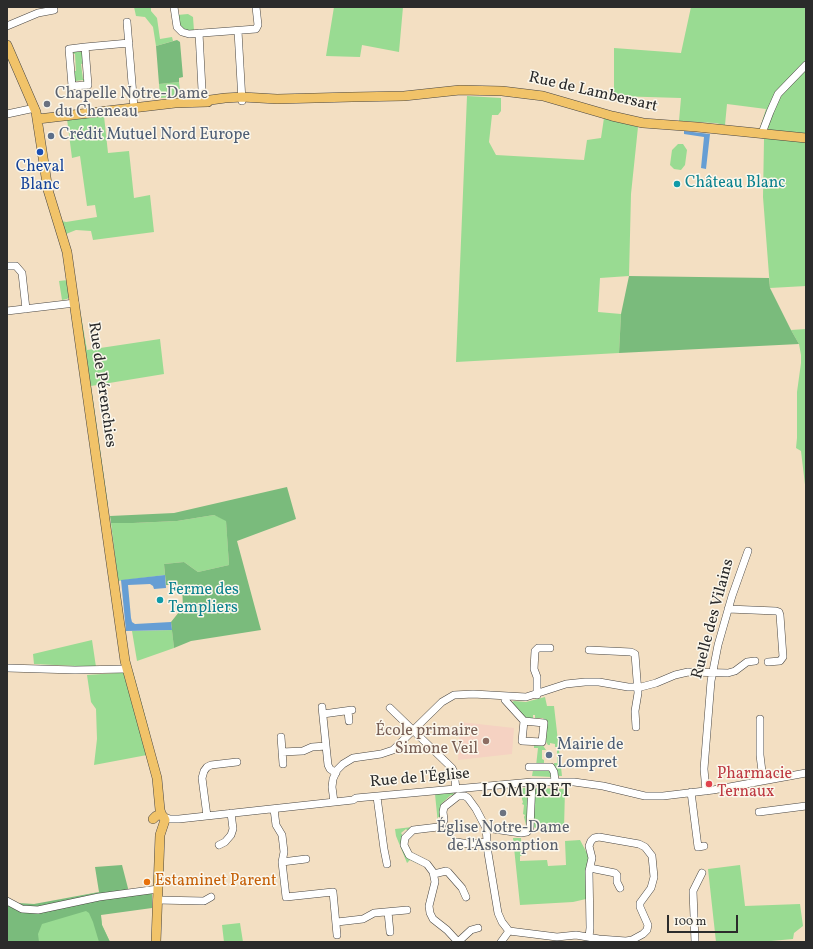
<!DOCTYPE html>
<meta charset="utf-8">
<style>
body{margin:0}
#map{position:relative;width:813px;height:949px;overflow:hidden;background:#f3dfc2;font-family:Vollkorn,serif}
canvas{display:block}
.frame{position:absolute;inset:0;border:8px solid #2b2b2b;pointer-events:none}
.scale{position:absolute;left:667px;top:915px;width:71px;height:18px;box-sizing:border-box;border:2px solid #2b2b2b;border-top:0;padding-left:5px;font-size:12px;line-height:14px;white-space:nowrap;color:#2b2b2b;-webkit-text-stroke:3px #fbf7ec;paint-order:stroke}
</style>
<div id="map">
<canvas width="813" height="949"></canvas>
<div class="frame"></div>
<div class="scale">100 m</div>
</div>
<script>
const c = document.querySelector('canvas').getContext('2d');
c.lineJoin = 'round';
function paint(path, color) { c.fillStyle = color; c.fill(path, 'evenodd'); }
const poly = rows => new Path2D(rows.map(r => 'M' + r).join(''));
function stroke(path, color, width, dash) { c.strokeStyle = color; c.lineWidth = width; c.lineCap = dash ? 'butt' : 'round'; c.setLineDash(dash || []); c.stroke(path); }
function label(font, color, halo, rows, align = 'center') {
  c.font = font + ' Vollkorn,serif'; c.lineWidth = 3; c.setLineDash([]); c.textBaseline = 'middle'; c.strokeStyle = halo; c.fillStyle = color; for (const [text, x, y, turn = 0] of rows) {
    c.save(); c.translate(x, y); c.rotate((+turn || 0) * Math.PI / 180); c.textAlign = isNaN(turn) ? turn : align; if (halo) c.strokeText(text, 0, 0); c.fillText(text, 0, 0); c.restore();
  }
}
const built = poly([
 [460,722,514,728,512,754,458,760]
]);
const green = poly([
 [134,7,151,7,151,11,157,18,160,39,172,37,173,41,156,46,153,27,145,17,136,16],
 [334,7,403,7,399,52,362,45,360,57,326,56],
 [691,7,806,7,806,286,770,288,763,197,764,139,757,137,766,109,727,104,725,125,715,123,679,121,681,98,614,96,614,48,681,53],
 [188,14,193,17,194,31,187,31,180,28,177,15],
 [75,49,75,52,82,52,85,63,81,64,83,79,86,79,87,82,83,83,83,80,76,81,76,84,74,83,73,71,76,71,75,54,71,53,74,52],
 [179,82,181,97,160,98,159,84],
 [467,96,501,98,501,111,498,115,492,115,489,142,496,155,584,160,587,140,601,138,604,118,638,127,631,194,629,276,600,278,598,312,621,314,619,353,456,362],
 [104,116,108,153,129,151,134,198,150,195,154,232,93,240,91,231,76,230,66,234,62,221,66,222,97,217,95,205,87,206,80,156,72,158,67,119],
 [678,144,683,144,687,150,685,165,681,170,674,169,670,165,672,150],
 [68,280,70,296,67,299,62,300,59,281],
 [80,310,87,350,160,339,164,374,91,386,108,505,99,507],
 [806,329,806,493,801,451,796,448,797,438,797,392,801,363,801,355,799,344,791,330],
 [214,515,226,520,229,565,198,572,184,562,164,564,165,575,118,581,111,523,133,523,177,521],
 [172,630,174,648,137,661,132,631],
 [92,640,96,667,34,664,33,654],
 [133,672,150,734,141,735,147,755,94,765,97,739,96,709,91,702,87,675],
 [545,697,547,706,554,706,562,776,559,776,551,766,554,765,554,763,557,763,557,747,555,747,555,744,550,743,550,745,548,745,546,742,547,724,543,718,535,718,535,715,533,715,533,718,524,718,512,702,514,701,526,702],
 [542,744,546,750,542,750,542,759,544,760,544,765,536,766,538,748,534,748,534,745,540,746],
 [551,769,553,777,532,776,533,770],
 [529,787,526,829,525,829,526,825,524,817,525,815,523,814,524,805,522,804,523,802,522,799,522,795,519,792,523,788],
 [536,788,565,789,564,829,548,831,532,827,535,790],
 [453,792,454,795,453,796,451,795,441,804,443,806,440,817,438,817,438,820,441,819,439,824,408,831,406,829,401,833,403,836,401,840,419,864,410,860,407,863,396,836,395,829,438,824,435,794],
 [513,838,521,838,522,856,520,856,520,861,547,860,548,866,566,865,565,841,580,840,588,855,588,860,586,899,573,902,520,905],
 [740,865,745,906,800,904,803,926,794,933,793,939,760,942,716,942,708,869],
 [7,897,18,903,18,911,99,901,102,925,110,942,7,942],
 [240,923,243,942,224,942,222,925]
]);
const forest = poly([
 [177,40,180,42,183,77,179,78,179,82,159,84,156,46],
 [629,276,769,278,770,288,791,330,799,344,619,353,621,314],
 [287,487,296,519,237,541,261,630,191,641,174,648,171,622,183,607,182,585,166,585,164,564,184,562,198,572,229,565,226,521,214,515,177,521,133,523,111,523,110,516,174,513],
 [122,865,130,896,152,893,152,908,101,915,102,925,110,942,99,942,93,922,89,913,86,911,42,924,38,934,39,942,7,942,7,904,17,911,18,903,34,904,99,892,95,867]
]);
const water = poly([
 [684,131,710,134,706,169,701,168,704,137,684,134],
 [165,575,166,588,154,589,153,586,150,584,128,585,131,618,132,622,135,624,171,622,172,630,126,631,121,580]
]);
const minor = poly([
 [174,7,177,27,182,32,189,34,256,29,258,25,256,7],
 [127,22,134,108],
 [7,26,38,13,54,10],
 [238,31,242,101],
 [199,33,202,90],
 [85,47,88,85,72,86,69,49,85,47,129,43],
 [7,114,35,108],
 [762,133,770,112,778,94,806,65],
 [7,266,16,266,22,273,26,309],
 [7,311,75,303],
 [728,609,776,611,779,612,780,615,783,657,780,661,768,662],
 [589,650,631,652,635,654,638,693,635,711,636,727],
 [7,668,75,670,127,669],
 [537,695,537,677,534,669,535,651,538,648,550,648],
 [505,696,505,700,524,721,544,723,542,742,522,741,524,721],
 [322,707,328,765,330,769,336,773],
 [390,708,452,768,454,772,456,789],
 [348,711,349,721],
 [323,714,352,710],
 [760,719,760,755,763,780],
 [281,737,283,764],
 [282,752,303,751,312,747,326,746],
 [529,767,551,767,554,772,555,781],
 [706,791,704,769,711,681,718,645,732,596,748,551],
 [691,792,698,847,704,846],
 [377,797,384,849,387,864],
 [334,802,332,787,333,779,337,770,343,764,353,758,381,754,393,750,442,702,454,695,473,694,526,697,566,684,585,682,599,682,628,687,641,687,656,683,675,675,688,672,728,673,735,671,747,662,755,661],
 [274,809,276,825,282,835,284,852,282,862,286,897,333,892,337,935],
 [759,812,806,806],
 [207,816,202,778,204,771,207,767,211,765,237,762],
 [164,817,170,819,179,819,353,800,356,798,532,782,574,782,603,786,645,796,663,796,713,790,806,773],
 [486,828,521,833,527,832,530,828,532,782],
 [457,842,468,844,487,842],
 [219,845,225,842,231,835,233,829,231,813],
 [282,862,306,859],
 [590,868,615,873,617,875,617,882,620,888],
 [434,874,446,871,448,872,462,888,466,897],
 [157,900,204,901,211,897],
 [7,901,22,909,38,910,99,897,158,889],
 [388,912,390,932],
 [337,922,363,919,374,913,407,910],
 [478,928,471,930,458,942,447,930,433,919,430,913,429,906,435,882,433,872,427,864,409,855,404,845,405,838,413,830,438,827,442,825,444,820,443,812,444,807,458,796,465,796,468,798,476,809,486,828,488,853,498,913,502,922,509,931,501,942],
 [509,931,557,937,576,935,599,939,626,941,632,940,643,934,647,930,648,925,640,907,640,903,651,888,654,877,652,856,645,847,639,844,599,837,594,838,591,841,589,846,592,858,589,871,590,928,589,937],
 [695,942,693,891,702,873]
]);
const major = poly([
 [7,45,36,112,48,190,67,252,125,661,157,778,160,810,162,816],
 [203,101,225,98,242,97,277,99,352,97,404,96,460,90,502,91,543,96,612,116,643,123,697,127,806,138],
 [38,119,175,103,208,102],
 [153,819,156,816,159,815,163,816,165,820,160,835,156,942]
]);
const markers = [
 [47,104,4,"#6b7280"],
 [51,136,4,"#5c6f8a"],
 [40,152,4,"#1a4fb4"],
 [677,184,4,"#0f9aa8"],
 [160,600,4,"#0f9aa8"],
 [486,741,4,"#8d6e63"],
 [549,755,4,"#5c6f8a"],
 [709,784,4,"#e0444e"],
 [503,813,4,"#6b7280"],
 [147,882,4,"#e8710a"]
];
const streetNames = [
 ["Rue de Lambersart",593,93,13],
 ["Rue de Pérenchies",101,385,82],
 ["Ruelle des Vilains",714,619,-75],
 ["Rue de l'Église",420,779,-5]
];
const worshipNames = [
 ["Chapelle Notre-Dame",55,95],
 ["du Cheneau",55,113],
 ["Église Notre-Dame",503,829,"center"],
 ["de l'Assomption",503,847,"center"]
];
const serviceNames = [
 ["Crédit Mutuel Nord Europe",59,136],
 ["Mairie de",557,746],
 ["Lompret",557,764]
];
const transitNames = [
 ["Cheval",40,168],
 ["Blanc",40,186]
];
const cultureNames = [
 ["Château Blanc",685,184],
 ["Ferme des",168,591],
 ["Templiers",168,609]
];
const educationNames = [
 ["École primaire",478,732],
 ["Simone Veil",478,750]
];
const healthNames = [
 ["Pharmacie",717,775],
 ["Ternaux",717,793]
];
const foodNames = [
 ["Estaminet Parent",155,882]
];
const quarterNames = [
 ["LOMPRET",527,793]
];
paint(built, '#f5d2c2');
paint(green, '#99db92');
paint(forest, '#7abb7c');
paint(water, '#669ed4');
stroke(minor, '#494642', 8);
stroke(major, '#494642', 10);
stroke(minor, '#fff', 7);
stroke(major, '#f1c369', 9);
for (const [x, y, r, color] of markers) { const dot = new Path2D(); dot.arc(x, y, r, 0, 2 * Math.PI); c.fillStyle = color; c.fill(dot); stroke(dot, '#fbf7ec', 1.5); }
label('16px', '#2b2b2b', '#fbf7ec', streetNames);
label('16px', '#5b616d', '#fbf7ec', worshipNames, 'left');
label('16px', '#4e5e75', '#fbf7ec', serviceNames, 'left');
label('16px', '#164399', '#fbf7ec', transitNames);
label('16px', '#0d838f', '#fbf7ec', cultureNames, 'left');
label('16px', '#785e54', '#fbf7ec', educationNames, 'right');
label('16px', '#be3a42', '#fbf7ec', healthNames, 'left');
label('16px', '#c56008', '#fbf7ec', foodNames, 'left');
c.letterSpacing = '1px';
label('18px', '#2b2b2b', '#fbf7ec', quarterNames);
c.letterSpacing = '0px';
</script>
